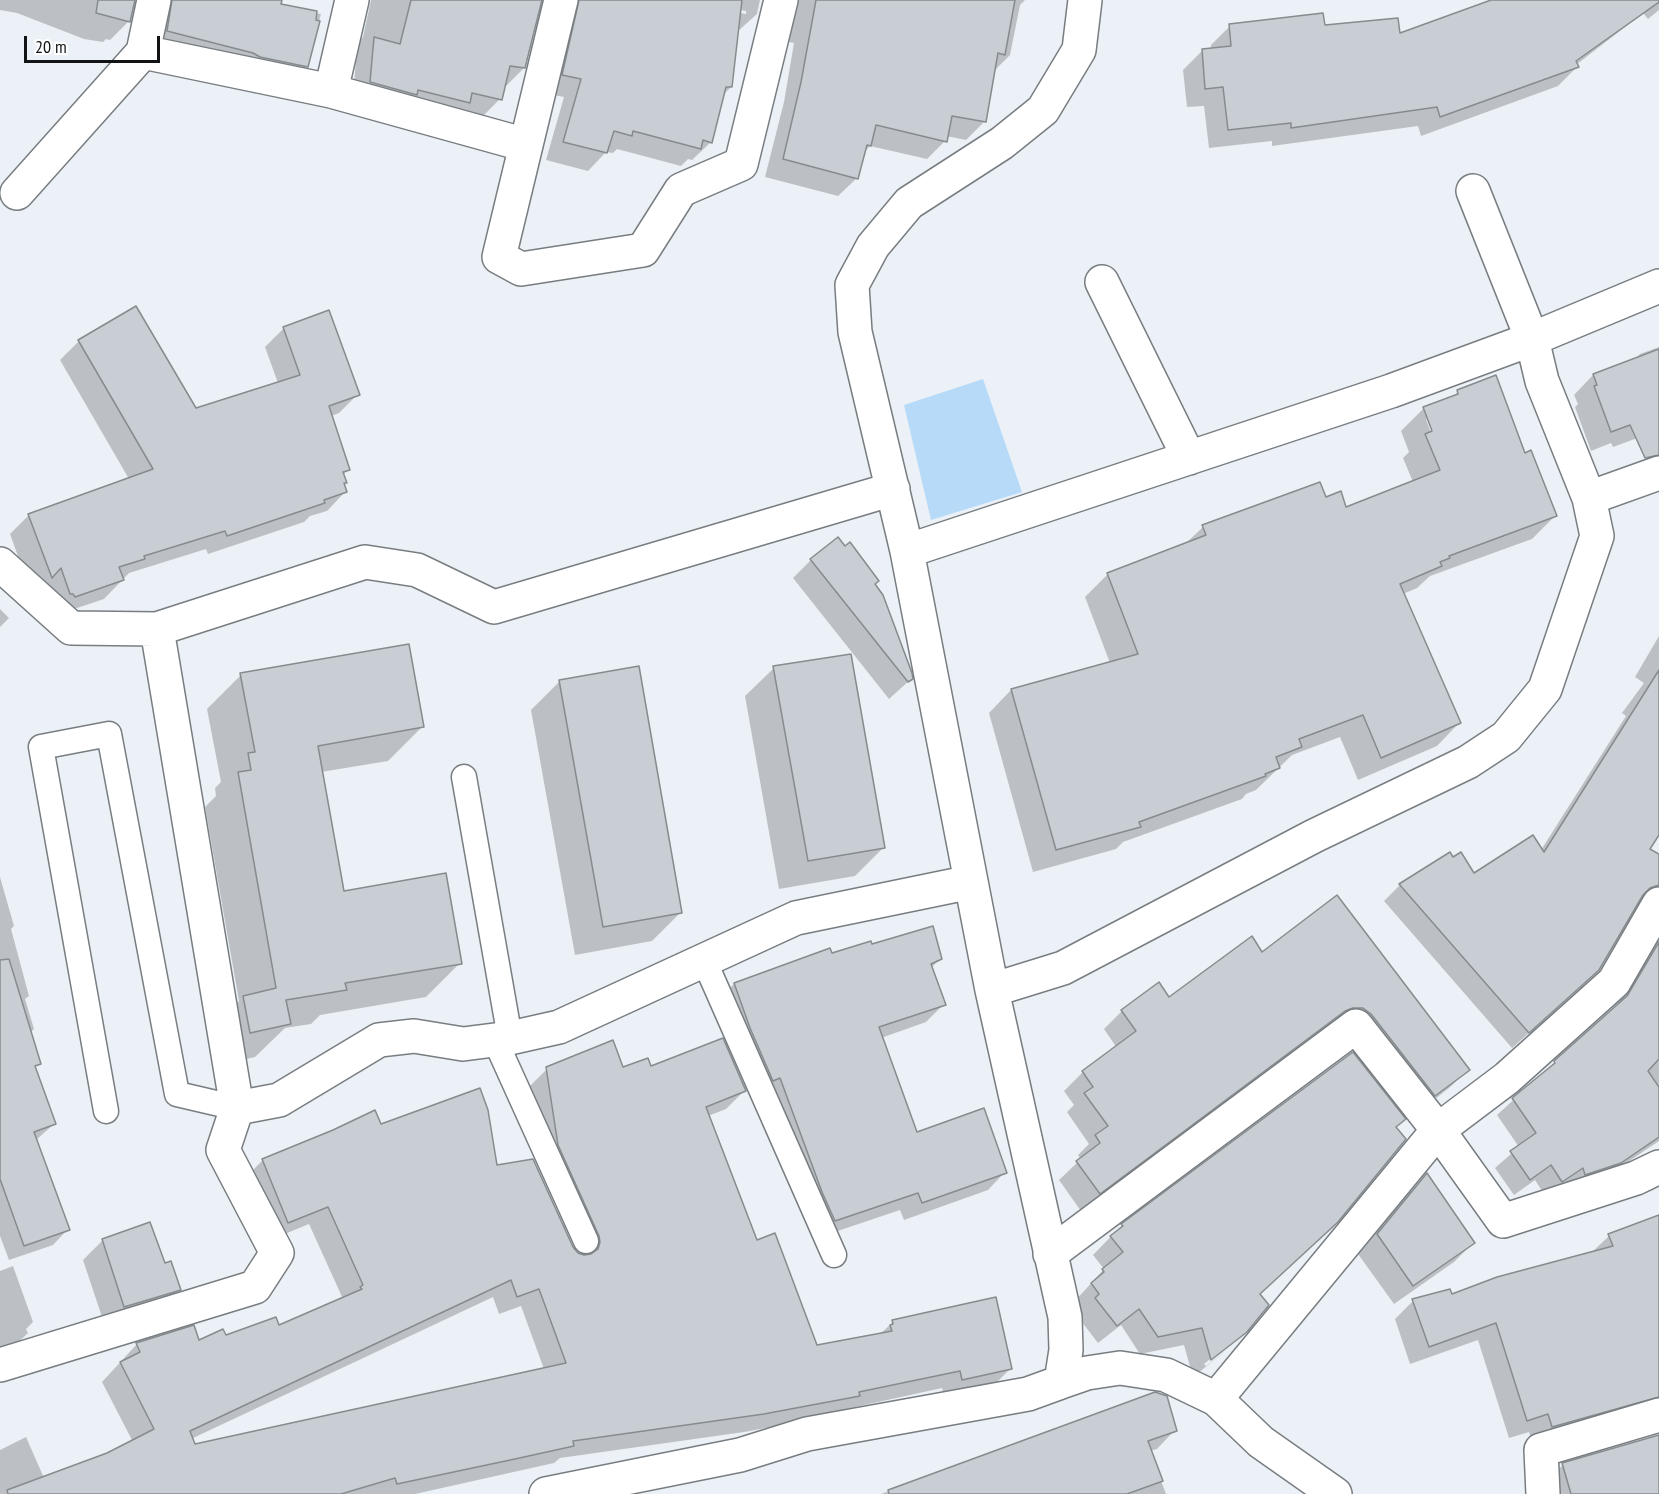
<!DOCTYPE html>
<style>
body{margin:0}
#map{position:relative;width:1659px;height:1494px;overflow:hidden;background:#ebf1f6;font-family:"PT Sans Narrow",sans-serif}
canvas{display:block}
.scale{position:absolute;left:24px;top:36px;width:136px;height:27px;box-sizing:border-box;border:3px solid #111315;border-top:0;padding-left:8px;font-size:18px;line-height:21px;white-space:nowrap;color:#111315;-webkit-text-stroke:4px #fff;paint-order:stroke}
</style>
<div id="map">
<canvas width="1659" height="1494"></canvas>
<div class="scale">20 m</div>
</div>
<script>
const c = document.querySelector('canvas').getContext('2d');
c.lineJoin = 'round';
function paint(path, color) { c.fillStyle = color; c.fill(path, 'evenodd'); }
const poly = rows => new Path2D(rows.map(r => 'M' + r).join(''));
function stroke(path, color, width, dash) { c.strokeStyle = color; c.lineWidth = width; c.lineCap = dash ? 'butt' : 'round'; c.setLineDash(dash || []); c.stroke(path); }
const green = poly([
 [983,379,1022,492,931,520,904,405]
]);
const shadow = poly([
 [0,0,139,0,133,0,129,21,110,40,106,39,103,42,84,39,17,13,0,10],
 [139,0,280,0,279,5,321,14,307,66,288,85,149,49],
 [371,0,540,0,524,68,506,86,504,86,500,99,482,117,353,101,357,43,363,37],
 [547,0,760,0,757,14,737,32,731,87,723,95,711,142,692,160,688,159,681,166,617,149,613,153,606,152,588,171,546,160,564,97,545,93],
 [734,9,746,11,746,14,733,12],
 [767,0,1025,0,1020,5,1010,55,993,72,984,122,966,140,946,136,945,141,927,159,870,146,864,152,857,178,838,196,765,177,784,102,794,43,778,40],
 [1496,0,1659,0,1659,10,1648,19,1643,13,1576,65,1577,67,1558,86,1421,136,1418,126,1272,146,1272,141,1209,148,1204,106,1187,107,1183,70,1202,51,1211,50,1211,45,1230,26,1324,26,1398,35],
 [284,328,358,394,339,413,331,416,348,470,343,475,345,492,327,511,310,516,304,522,208,554,206,549,129,573,104,599,56,615,32,595,10,534,29,515,129,479,60,360,79,341,195,410,278,383,265,347],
 [1659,347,1659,430,1613,447,1611,443,1591,451,1575,407,1578,404,1574,395,1593,375,1635,359,1640,354],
 [1458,392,1524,454,1555,516,1532,539,1430,576,1417,588,1403,594,1459,723,1437,746,1358,780,1340,737,1292,755,1256,790,1246,794,1242,799,1123,842,1116,849,1033,872,989,713,1011,690,1110,663,1085,597,1108,574,1185,544,1203,527,1325,499,1345,509,1413,482,1403,458,1409,452,1401,431,1424,408,1450,399],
 [1426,419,1429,419,1436,438,1433,439],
 [838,539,874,585,911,679,889,699,793,578,811,560],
 [0,609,9,618,0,627],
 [1659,636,1659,831,1648,850,1659,877,1659,910,1652,903,1642,900,1637,902,1582,986,1512,1048,1384,901,1400,885,1452,859,1474,875,1541,850,1626,716,1622,713,1644,683,1635,677],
 [774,668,883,848,855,876,779,889,745,696],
 [241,675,422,727,388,761,321,772,343,892,460,963,426,997,320,1015,311,1024,285,1028,255,1057,217,1066,210,1031,239,1001,205,807,216,796,215,788,221,782,207,709],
 [560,681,681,912,652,941,575,955,531,710],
 [0,877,14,926,11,929,29,996,25,999,34,1029,30,1033,39,1063,34,1068,54,1124,36,1140,68,1229,53,1245,9,1260,0,1236],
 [1337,897,1468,1070,1449,1088,1416,1114,1352,1033,1081,1211,1059,1180,1081,1159,1078,1155,1089,1144,1067,1112,1074,1105,1064,1091,1082,1073,1117,1048,1104,1029,1122,1011,1169,999,1261,954],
 [1659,932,1659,1141,1604,1178,1570,1190,1567,1182,1546,1197,1535,1180,1514,1195,1495,1168,1519,1147,1497,1115,1616,1006],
 [871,946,941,958,931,968,944,1004,926,1022,881,1038,916,1134,1005,1172,988,1190,904,1220,900,1210,817,1238,716,1002,734,984,831,955],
 [1352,1054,1395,1128,1258,1294,1239,1336,1204,1364,1206,1366,1228,1349,1193,1377,1184,1345,1140,1354,1121,1325,1098,1343,1078,1317,1082,1313,1074,1302,1104,1269,1093,1255,1122,1225],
 [650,1068,744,1091,726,1109,708,1116,756,1242,816,1347,879,1335,893,1322,1010,1369,992,1387,944,1397,942,1388,846,1409,840,1414,744,1432,560,1458,554,1463,415,1494,0,1494,0,1450,26,1437,44,1478,108,1455,133,1442,102,1382,137,1344,198,1342,278,1327,343,1299,309,1224,270,1240,245,1178,263,1160,381,1125,496,1166,576,1253,582,1256,541,1164,529,1087,547,1069],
 [493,1297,499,1314,521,1306,544,1369,194,1446,191,1439],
 [1426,1176,1473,1243,1454,1262,1394,1304,1358,1254,1408,1194],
 [1659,1216,1659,1431,1533,1445,1529,1432,1509,1438,1478,1340,1410,1364,1395,1319,1413,1301,1451,1296,1591,1253,1609,1236],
 [103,1240,164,1265,179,1290,160,1309,105,1326,83,1260],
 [13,1266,33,1322,26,1329,28,1333,9,1351,0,1354,0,1271],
 [1155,1394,1175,1430,1157,1449,1150,1451,1166,1494,881,1494],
 [1659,1436,1659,1494,1547,1494,1544,1483,1563,1465]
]);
const building = poly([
 [98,0,135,0,130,22,96,13,98,0],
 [172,0,282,0,281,4,317,11,316,20,320,21,308,67,260,57,253,53,167,31,172,0],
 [411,0,542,0,525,68,510,66,502,100,472,93,470,103,418,90,417,95,370,82,374,37,400,44,411,0],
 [579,0,742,0,732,87,726,87,712,143,703,140,701,149,633,131,632,136,614,131,607,153,563,142,581,79,562,75,579,0],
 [816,0,1015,0,1005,55,998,53,986,122,952,116,947,142,876,125,871,146,867,145,858,179,783,159,801,82,816,0],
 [1491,0,1659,0,1659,2,1576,61,1579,67,1440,117,1437,107,1291,128,1291,123,1228,130,1223,87,1205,89,1202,49,1231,46,1229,24,1323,13,1325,25,1398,18,1400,33,1491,0],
 [136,306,196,408,300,375,283,327,329,310,360,395,329,406,350,470,343,472,347,483,344,483,347,492,324,500,325,503,227,536,225,531,144,556,145,559,119,567,124,580,75,597,73,594,70,594,61,568,52,578,28,514,153,469,78,340,136,306],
 [1659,349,1659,455,1645,458,1630,425,1611,432,1594,386,1597,385,1593,374,1659,349],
 [1496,375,1525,453,1531,450,1557,516,1449,556,1450,558,1440,562,1442,566,1400,584,1461,723,1381,758,1363,715,1299,739,1302,747,1276,757,1280,768,1265,774,1266,776,1139,822,1141,827,1056,850,1011,689,1138,654,1107,573,1206,535,1202,525,1320,482,1326,497,1341,491,1346,507,1440,470,1425,434,1432,431,1423,407,1458,394,1457,390,1496,375],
 [838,537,845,546,850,542,879,581,875,584,883,595,912,673,913,679,908,682,810,559,838,537],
 [409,644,424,727,318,746,344,891,446,873,462,964,345,983,347,990,286,1000,291,1024,250,1033,243,996,276,988,238,772,251,770,248,753,255,752,240,673,409,644],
 [851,654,885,848,808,861,773,666,851,654],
 [639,666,682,913,603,927,559,680,639,666],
 [1659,670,1659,835,1650,849,1659,854,1659,885,1650,888,1643,895,1599,970,1529,1033,1399,884,1450,852,1453,857,1461,852,1474,873,1533,835,1544,852,1659,670],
 [1337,895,1470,1070,1435,1096,1371,1014,1363,1008,1353,1008,1345,1011,1100,1194,1076,1161,1100,1143,1095,1135,1108,1126,1084,1093,1093,1087,1082,1071,1136,1031,1121,1010,1159,982,1169,997,1252,936,1262,952,1337,895],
 [933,926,942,959,931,964,946,1005,879,1027,917,1132,984,1108,1007,1173,922,1203,918,1193,835,1221,822,1192,780,1078,773,1081,750,1028,734,983,830,948,832,953,871,941,872,944,933,926],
 [1659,942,1659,1059,1648,1071,1659,1087,1659,1137,1621,1163,1585,1175,1583,1168,1562,1182,1551,1165,1530,1180,1510,1151,1536,1133,1512,1098,1555,1063,1554,1061,1627,996,1659,942],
 [9,959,41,1064,35,1066,56,1124,34,1132,70,1230,24,1246,0,1179,0,960,9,959],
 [723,1038,746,1091,706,1107,757,1240,775,1233,817,1345,892,1331,890,1325,893,1324,892,1320,996,1297,1012,1369,962,1380,960,1371,859,1392,860,1396,764,1414,573,1441,574,1446,515,1459,397,1484,395,1478,341,1494,8,1494,7,1490,107,1453,154,1429,120,1362,140,1352,136,1343,194,1325,199,1340,223,1329,226,1335,276,1317,279,1325,362,1289,360,1287,363,1285,328,1207,288,1223,262,1159,333,1130,375,1110,381,1124,480,1088,488,1110,497,1165,533,1159,573,1247,578,1253,584,1255,591,1254,598,1249,600,1242,599,1236,558,1145,546,1067,613,1040,623,1067,648,1058,651,1066,723,1038],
 [511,1280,517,1297,539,1289,566,1363,195,1444,190,1431,511,1280],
 [1353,1052,1406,1119,1396,1127,1406,1139,1338,1222,1260,1294,1269,1305,1247,1332,1211,1360,1202,1328,1158,1337,1139,1309,1117,1326,1095,1298,1099,1294,1091,1283,1104,1272,1102,1269,1123,1252,1110,1236,1123,1226,1121,1224,1353,1052],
 [1427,1173,1475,1243,1413,1286,1377,1234,1427,1173],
 [1659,1215,1659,1397,1552,1427,1548,1414,1527,1421,1496,1323,1429,1347,1412,1299,1450,1289,1452,1294,1497,1277,1613,1246,1608,1234,1659,1215],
 [150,1222,165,1263,171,1261,181,1290,124,1307,102,1239,150,1222],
 [1155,1392,1167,1396,1177,1431,1148,1441,1163,1481,1127,1494,889,1494,888,1490,1155,1392],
 [1659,1435,1659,1494,1571,1494,1562,1463,1659,1435]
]);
const lane = poly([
 [464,777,510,1038],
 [704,960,834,1255],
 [495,1040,586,1241],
 [106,1111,41,747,109,734,177,1094,237,1108]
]);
const street = poly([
 [561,0,499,257,521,269,643,250,681,190,741,164,781,0],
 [143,52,331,91,526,145],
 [331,91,352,0],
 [17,193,143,52,154,0],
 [1102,282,1189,458],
 [1589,498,1659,473],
 [907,551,1391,391,1532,339,1659,286],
 [0,564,71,628,157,629],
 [1659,904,1614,982,1507,1078,1438,1130,1503,1221,1636,1178,1659,1167],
 [992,990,1063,968,1314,836,1468,762,1506,737,1545,689,1597,536,1589,498,1542,381,1532,339,1473,191],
 [237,1108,157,629,365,562,417,570,494,607,893,489],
 [1050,1254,1356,1026,1438,1130,1216,1399],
 [0,1365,255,1287,277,1253,223,1150,237,1108,279,1100,379,1040,414,1036,463,1044,510,1038,559,1027,796,918,971,882],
 [1061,1382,1087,1373,1120,1368,1166,1375,1216,1399,1261,1442,1335,1494],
 [546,1494,740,1455,807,1434,1028,1394,1061,1382,1066,1350,1065,1317,992,990,907,551,855,332,852,285,873,246,909,203,1002,143,1043,110,1079,50,1085,0],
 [1543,1494,1541,1450,1659,1415]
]);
paint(green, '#b6daf8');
paint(shadow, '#0003');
paint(building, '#c8ced3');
stroke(building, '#868b8f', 1.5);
stroke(lane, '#777d81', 27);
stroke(street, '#777d81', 36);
stroke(lane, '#fff', 24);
stroke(street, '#fff', 33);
</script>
